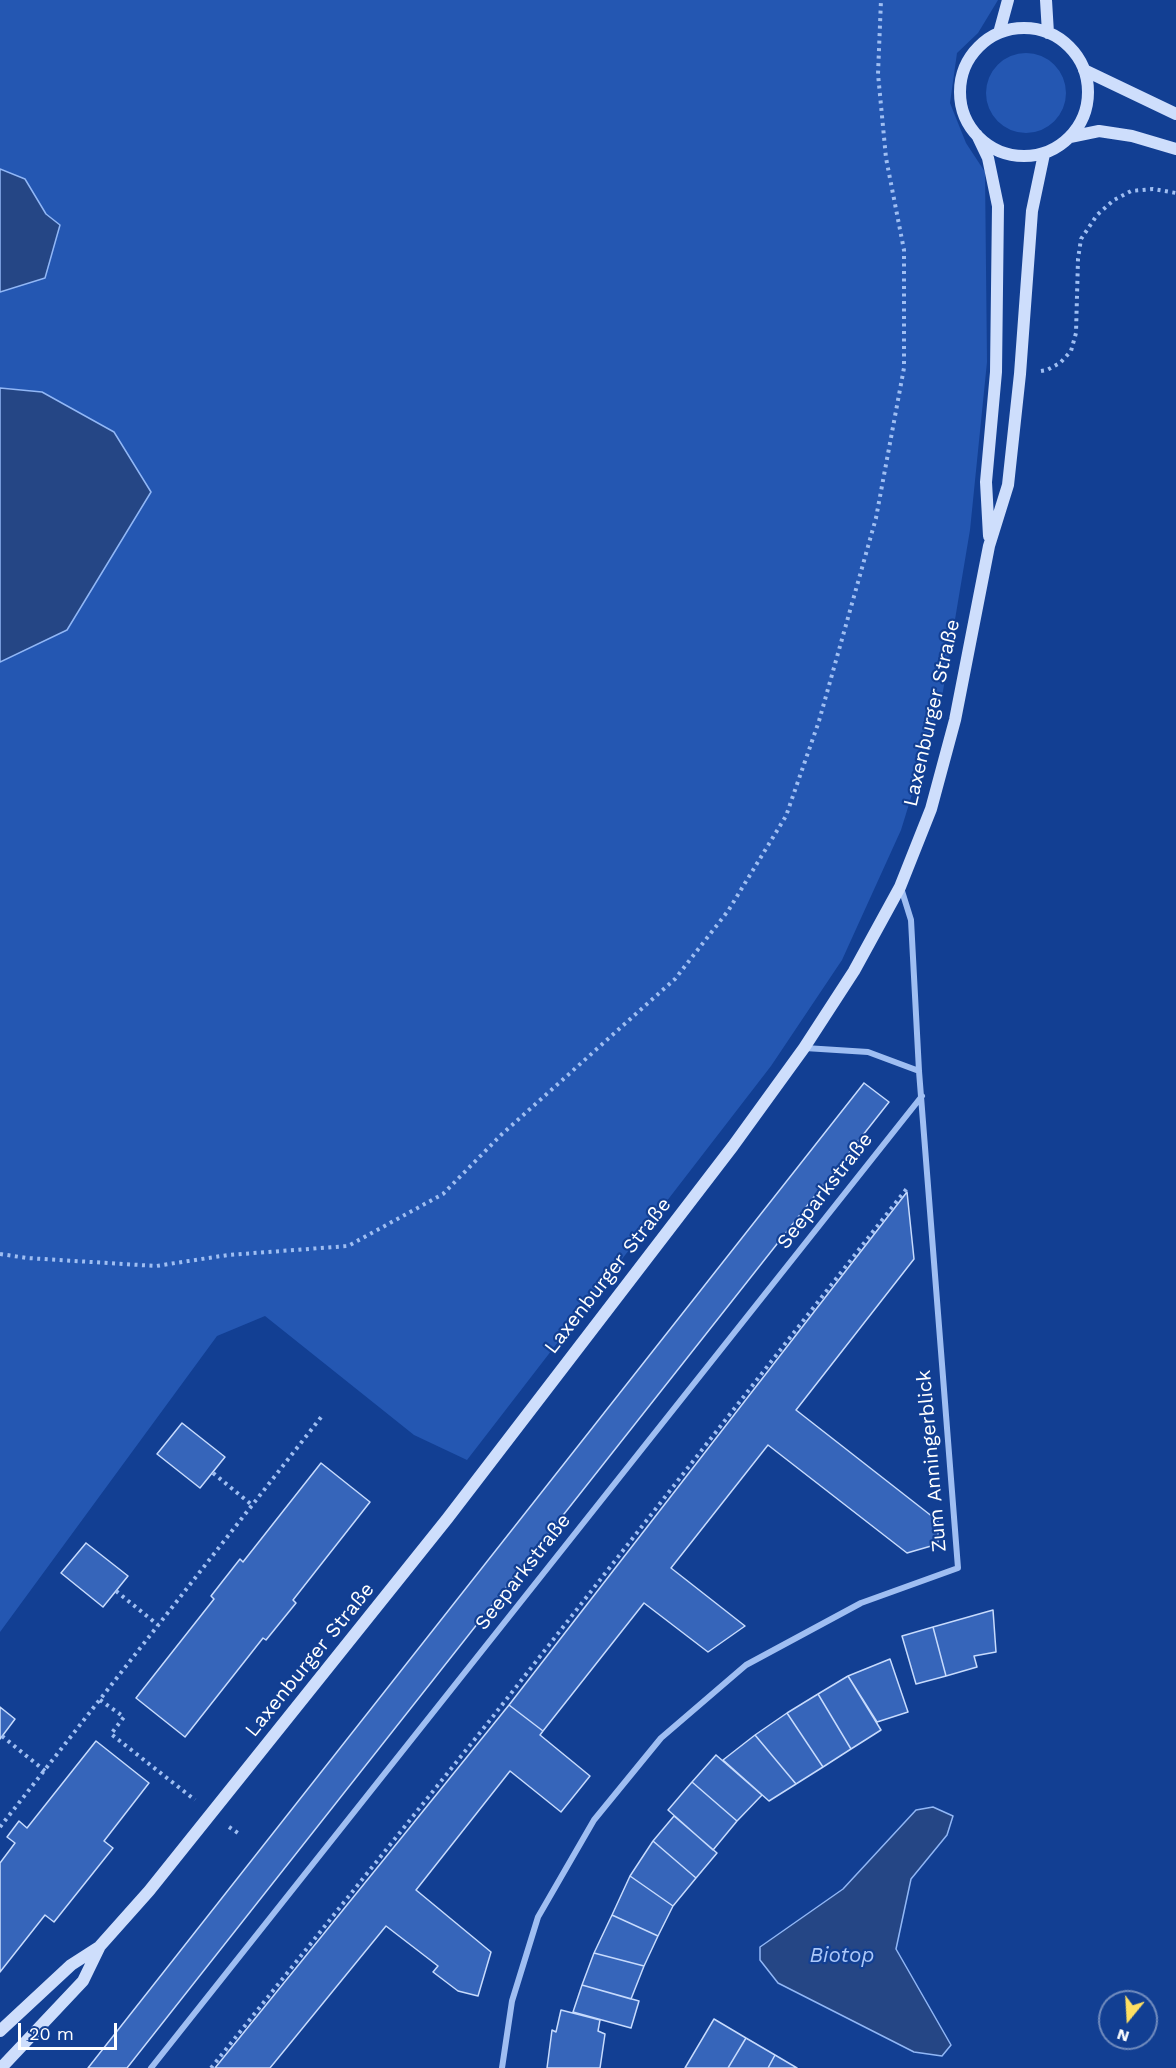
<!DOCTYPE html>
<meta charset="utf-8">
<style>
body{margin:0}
#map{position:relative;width:1176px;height:2068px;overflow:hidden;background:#123f93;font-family:"Work Sans",sans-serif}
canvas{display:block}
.north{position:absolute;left:1098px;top:1990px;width:60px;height:60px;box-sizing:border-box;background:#123f93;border:2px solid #718cbe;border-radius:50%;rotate:198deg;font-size:16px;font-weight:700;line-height:24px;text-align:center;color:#fff}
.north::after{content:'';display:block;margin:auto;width:21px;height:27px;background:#ffdf61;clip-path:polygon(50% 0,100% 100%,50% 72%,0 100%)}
.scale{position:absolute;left:18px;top:2023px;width:99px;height:27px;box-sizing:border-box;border:3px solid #fff;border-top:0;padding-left:8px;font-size:18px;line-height:21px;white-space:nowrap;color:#fff;-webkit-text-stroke:4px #123f93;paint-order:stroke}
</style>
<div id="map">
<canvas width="1176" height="2068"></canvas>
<div class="north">N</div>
<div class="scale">20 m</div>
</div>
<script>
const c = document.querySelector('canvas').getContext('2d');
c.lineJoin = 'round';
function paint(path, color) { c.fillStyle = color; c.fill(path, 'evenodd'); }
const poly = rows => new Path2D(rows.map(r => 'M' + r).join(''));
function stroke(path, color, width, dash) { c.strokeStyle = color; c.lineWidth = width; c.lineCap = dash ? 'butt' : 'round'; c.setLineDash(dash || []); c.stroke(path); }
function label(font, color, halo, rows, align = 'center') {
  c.font = font + ' "Work Sans",sans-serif'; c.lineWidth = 4.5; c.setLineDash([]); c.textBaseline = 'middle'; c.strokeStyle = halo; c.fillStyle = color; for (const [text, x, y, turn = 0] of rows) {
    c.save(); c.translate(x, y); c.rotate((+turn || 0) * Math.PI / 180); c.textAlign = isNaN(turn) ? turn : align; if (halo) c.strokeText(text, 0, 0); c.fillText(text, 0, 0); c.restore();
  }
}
const green = poly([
 [0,0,998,0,978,33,957,53,950,103,966,143,985,172,987,362,970,530,942,697,901,830,842,960,771,1066,467,1460,414,1435,265,1316,217,1336,0,1632,0,662,67,630,42,392,0,388,0,291,45,278,46,214,25,179,0,169],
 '986 93a40 40 0 1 1 80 0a40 40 0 1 1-80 0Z'
]);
const water = poly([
 [0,169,25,179,46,214,60,225,45,278,0,292,0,169],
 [0,388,42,392,114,432,151,492,67,630,0,662,0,388],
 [933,1807,953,1816,947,1835,911,1879,896,1949,951,2045,942,2056,914,2052,778,1983,760,1960,760,1947,843,1889,916,1810,933,1807]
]);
const building = poly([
 [864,1083,889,1102,127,2068,88,2068,864,1083],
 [907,1192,914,1259,796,1410,938,1521,938,1544,907,1553,768,1445,671,1568,745,1626,708,1652,644,1603,543,1731,509,1705,907,1192],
 [182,1423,225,1457,200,1488,157,1454,182,1423],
 [321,1463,370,1502,293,1600,296,1603,266,1640,263,1638,185,1737,136,1698,214,1599,211,1596,240,1559,243,1562,321,1463],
 [86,1543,128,1576,103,1607,61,1573,86,1543],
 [993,1610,996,1652,974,1656,977,1667,946,1676,933,1627,993,1610],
 [933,1627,946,1676,916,1684,902,1636,933,1627],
 [890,1659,908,1712,877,1722,848,1676,890,1659],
 [848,1676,881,1730,851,1749,818,1694,848,1676],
 [818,1694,851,1749,823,1767,787,1713,818,1694],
 [509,1705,543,1731,540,1735,590,1776,561,1812,510,1771,416,1890,491,1952,478,1996,458,1991,433,1972,438,1966,386,1926,270,2068,215,2068,509,1705],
 [0,1707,15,1719,0,1739,0,1707],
 [787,1713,823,1767,796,1784,755,1735,787,1713],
 [755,1735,796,1784,769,1801,723,1760,755,1735],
 [96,1741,149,1783,104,1841,113,1848,54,1922,45,1915,0,1972,0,1863,15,1843,7,1837,19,1821,27,1828,96,1741],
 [716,1755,762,1795,737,1821,692,1782,716,1755],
 [692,1782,737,1821,713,1850,668,1810,692,1782],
 [674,1816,717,1853,696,1878,653,1841,674,1816],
 [653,1841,696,1878,673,1906,630,1876,653,1841],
 [630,1876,673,1906,658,1936,612,1915,630,1876],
 [612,1915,658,1936,644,1966,594,1953,612,1915],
 [594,1953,644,1966,631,1999,582,1985,594,1953],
 [582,1985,639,2001,631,2028,573,2012,582,1985],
 [561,2010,600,2020,598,2031,605,2034,600,2068,547,2068,552,2030,556,2032,561,2010],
 [714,2019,746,2038,728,2068,685,2068,714,2019],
 [746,2038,775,2055,768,2068,728,2068,746,2038],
 [775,2055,797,2068,768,2068,775,2055]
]);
const path = poly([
 [1041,371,1047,370,1060,363,1071,351,1076,333,1078,259,1081,239,1097,215,1114,200,1131,191,1153,189,1176,193],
 [0,1254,27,1258,156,1266,228,1255,348,1246,443,1194,502,1134,675,979,728,911,786,816,819,721,876,518,904,368,904,250,886,158,878,74,881,0],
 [213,1473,252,1505],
 [116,1591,158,1625],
 [100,1700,124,1717,111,1734,195,1800],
 [2,1736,45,1771],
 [0,1827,322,1416],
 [229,1827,238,1833],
 [211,2068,491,1719,908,1187]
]);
const street = poly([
 [805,1048,868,1052,919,1071],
 [151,2068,922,1096],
 [502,2068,512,2001,538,1917,594,1820,661,1738,746,1665,861,1603,958,1568,919,1071,911,920,901,888]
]);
const secondary = poly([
 [1046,0,1048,33],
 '960 92a64 64 0 1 1 128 0a64 64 0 1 1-128 0Z',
 [999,33,1008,0],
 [1084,70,1176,114],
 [977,135,988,158,998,206,996,372,986,482,989,536],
 [1070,137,1099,131,1132,136,1176,149],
 [0,2031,71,1965,99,1947],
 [1,2068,83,1981,100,1946,149,1891,447,1519,733,1146,804,1048,854,971,900,887,931,809,955,720,989,546,1008,485,1020,374,1032,211,1044,154]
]);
const streetNames = [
 ["Laxenburger Straße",932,713,-77],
 ["Seeparkstraße",825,1191,-52],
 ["Laxenburger Straße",608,1276,-52],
 ["Zum Anningerblick",932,1461,-95],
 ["Seeparkstraße",523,1572,-52],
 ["Laxenburger Straße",310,1660,-51]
];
const waterNames = [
 ["Biotop",842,1956]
];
paint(green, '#2457b2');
paint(water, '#254685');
stroke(water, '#91b7f6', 1.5);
paint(building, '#3665ba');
stroke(building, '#c7dbfd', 1.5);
stroke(path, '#9fbef2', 4, [3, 4.5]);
stroke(street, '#9fbef2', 6);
stroke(secondary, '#cedefc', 12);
label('20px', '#fff', '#123f93', streetNames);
label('italic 21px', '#acc8f9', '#123f93', waterNames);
</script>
